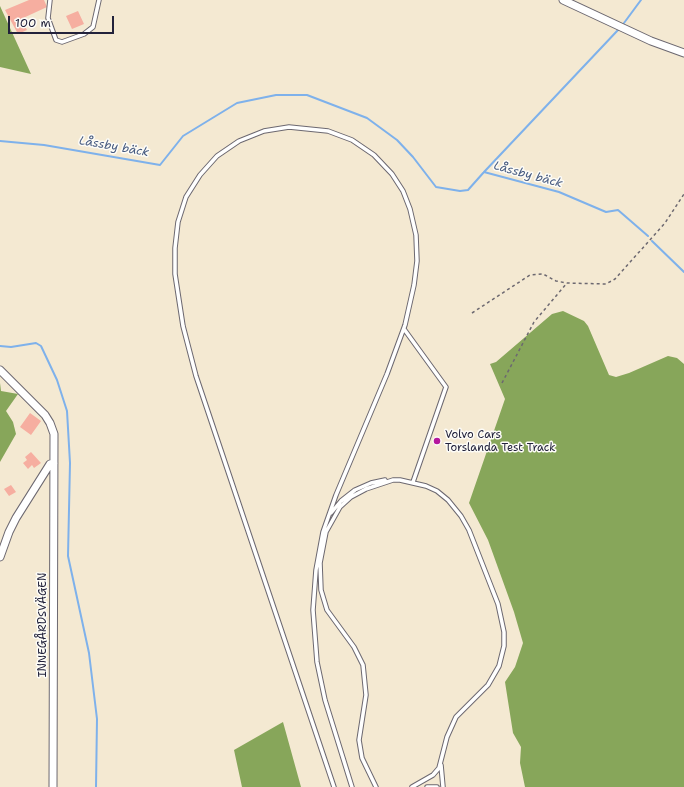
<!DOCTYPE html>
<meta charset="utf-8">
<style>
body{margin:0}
#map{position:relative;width:684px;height:787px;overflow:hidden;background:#f4e9d2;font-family:"Shantell Sans",sans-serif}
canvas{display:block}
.scale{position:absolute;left:8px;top:16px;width:106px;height:18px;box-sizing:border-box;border:2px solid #22223b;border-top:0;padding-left:5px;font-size:12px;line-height:14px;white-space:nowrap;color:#22223b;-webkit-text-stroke:3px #fdfcf7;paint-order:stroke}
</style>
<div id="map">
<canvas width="684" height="787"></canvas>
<div class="scale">100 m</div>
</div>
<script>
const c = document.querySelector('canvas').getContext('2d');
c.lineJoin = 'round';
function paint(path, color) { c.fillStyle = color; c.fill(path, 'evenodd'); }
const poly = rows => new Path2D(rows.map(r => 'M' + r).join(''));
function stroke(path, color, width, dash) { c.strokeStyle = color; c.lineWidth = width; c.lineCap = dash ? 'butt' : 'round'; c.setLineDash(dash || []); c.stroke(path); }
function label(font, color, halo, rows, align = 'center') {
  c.font = font + ' "Shantell Sans",sans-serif'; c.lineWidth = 3; c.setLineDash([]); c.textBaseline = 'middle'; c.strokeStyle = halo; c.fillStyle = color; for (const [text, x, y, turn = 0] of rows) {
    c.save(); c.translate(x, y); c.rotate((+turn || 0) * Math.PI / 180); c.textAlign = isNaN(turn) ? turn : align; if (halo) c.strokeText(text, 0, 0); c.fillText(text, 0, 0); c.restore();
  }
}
const forest = poly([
 [0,6,31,74,0,67],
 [563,311,584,321,588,326,609,375,616,377,629,373,668,356,677,358,684,364,684,787,525,787,520,763,521,747,513,733,505,682,515,667,523,643,514,612,488,540,469,503,505,399,490,364,496,362,552,314],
 [0,383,1,391,18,394,6,411,13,422,16,434,0,462],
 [283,722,301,787,242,787,234,750]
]);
const stream = poly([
 [624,23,641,0],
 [0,141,44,145,160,165,183,136,237,103,276,95,307,95,367,118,397,140,413,157,436,187,460,191,468,190,484,172,559,192,606,212,618,210,648,236],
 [484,172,618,30],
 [652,241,684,272],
 [0,346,11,347,36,343,41,346,57,380,67,411,70,463,68,556,89,653,97,719,96,787]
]);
const building = poly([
 [29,0,44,0,47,7,21,19,27,30,18,34,5,10],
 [78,11,84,24,72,29,66,16],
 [30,413,41,421,31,435,20,427],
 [31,452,41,463,34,468,32,465,28,469,23,463,27,460,25,457],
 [11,485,16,492,9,496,4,489]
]);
const path = poly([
 [472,313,530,275,543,274,556,281,567,283,606,284,615,279,665,223,684,194],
 [502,383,534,322,567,283]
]);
const service = poly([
 [50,0,48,18,56,40,62,42,84,34,93,27,99,0],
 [404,329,446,387,413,482],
 [331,513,341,501,355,490,371,483,385,480],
 [441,765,443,787],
 [334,787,196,376,183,326,175,274,175,248,178,222,186,197,200,175,217,156,239,141,264,131,289,127,328,131,352,140,374,155,392,174,403,191,410,209,416,235,417,261,414,285,405,325,387,374,336,495,323,532,316,570,313,610,317,662,325,700,352,787],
 [376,787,362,758,359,740,366,695,363,665,354,647,327,610,321,590,320,563,326,532,340,507,351,497,366,489,393,480,400,480,426,486,437,491,448,500,461,516,469,530,498,604,504,632,504,646,499,666,488,685,456,717,447,737,439,768,433,775,412,787],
 [427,787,437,787]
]);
const minor = poly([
 [563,0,651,41,684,53],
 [0,370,45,415,50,423,54,434,53,787],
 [0,557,9,532,16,518,50,464,54,463]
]);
const markers = [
 [437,441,4,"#b5179e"]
];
const poiNames = [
 ["Volvo Cars",445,435],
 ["Torslanda Test Track",445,448]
];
const streetNames = [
 ["INNEGÅRDSVÄGEN",43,625,-90]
];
const waterNames = [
 ["Låssby bäck",114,147,10],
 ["Låssby bäck",528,175,15]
];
paint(forest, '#87a65a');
stroke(stream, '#7eb1eb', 2);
paint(building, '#f6aea0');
stroke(service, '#6c6870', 5.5);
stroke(minor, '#6c6870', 9);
stroke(path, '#6c6870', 1.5, [3, 3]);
stroke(service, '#fff', 3.5);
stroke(minor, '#fff', 7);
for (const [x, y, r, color] of markers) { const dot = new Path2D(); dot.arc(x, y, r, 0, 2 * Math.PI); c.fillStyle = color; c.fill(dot); stroke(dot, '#fdfcf7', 1.5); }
label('11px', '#22223b', '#fdfcf7', poiNames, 'left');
label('11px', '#22223b', '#fdfcf7', streetNames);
label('italic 12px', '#475b81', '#fdfcf7', waterNames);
</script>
